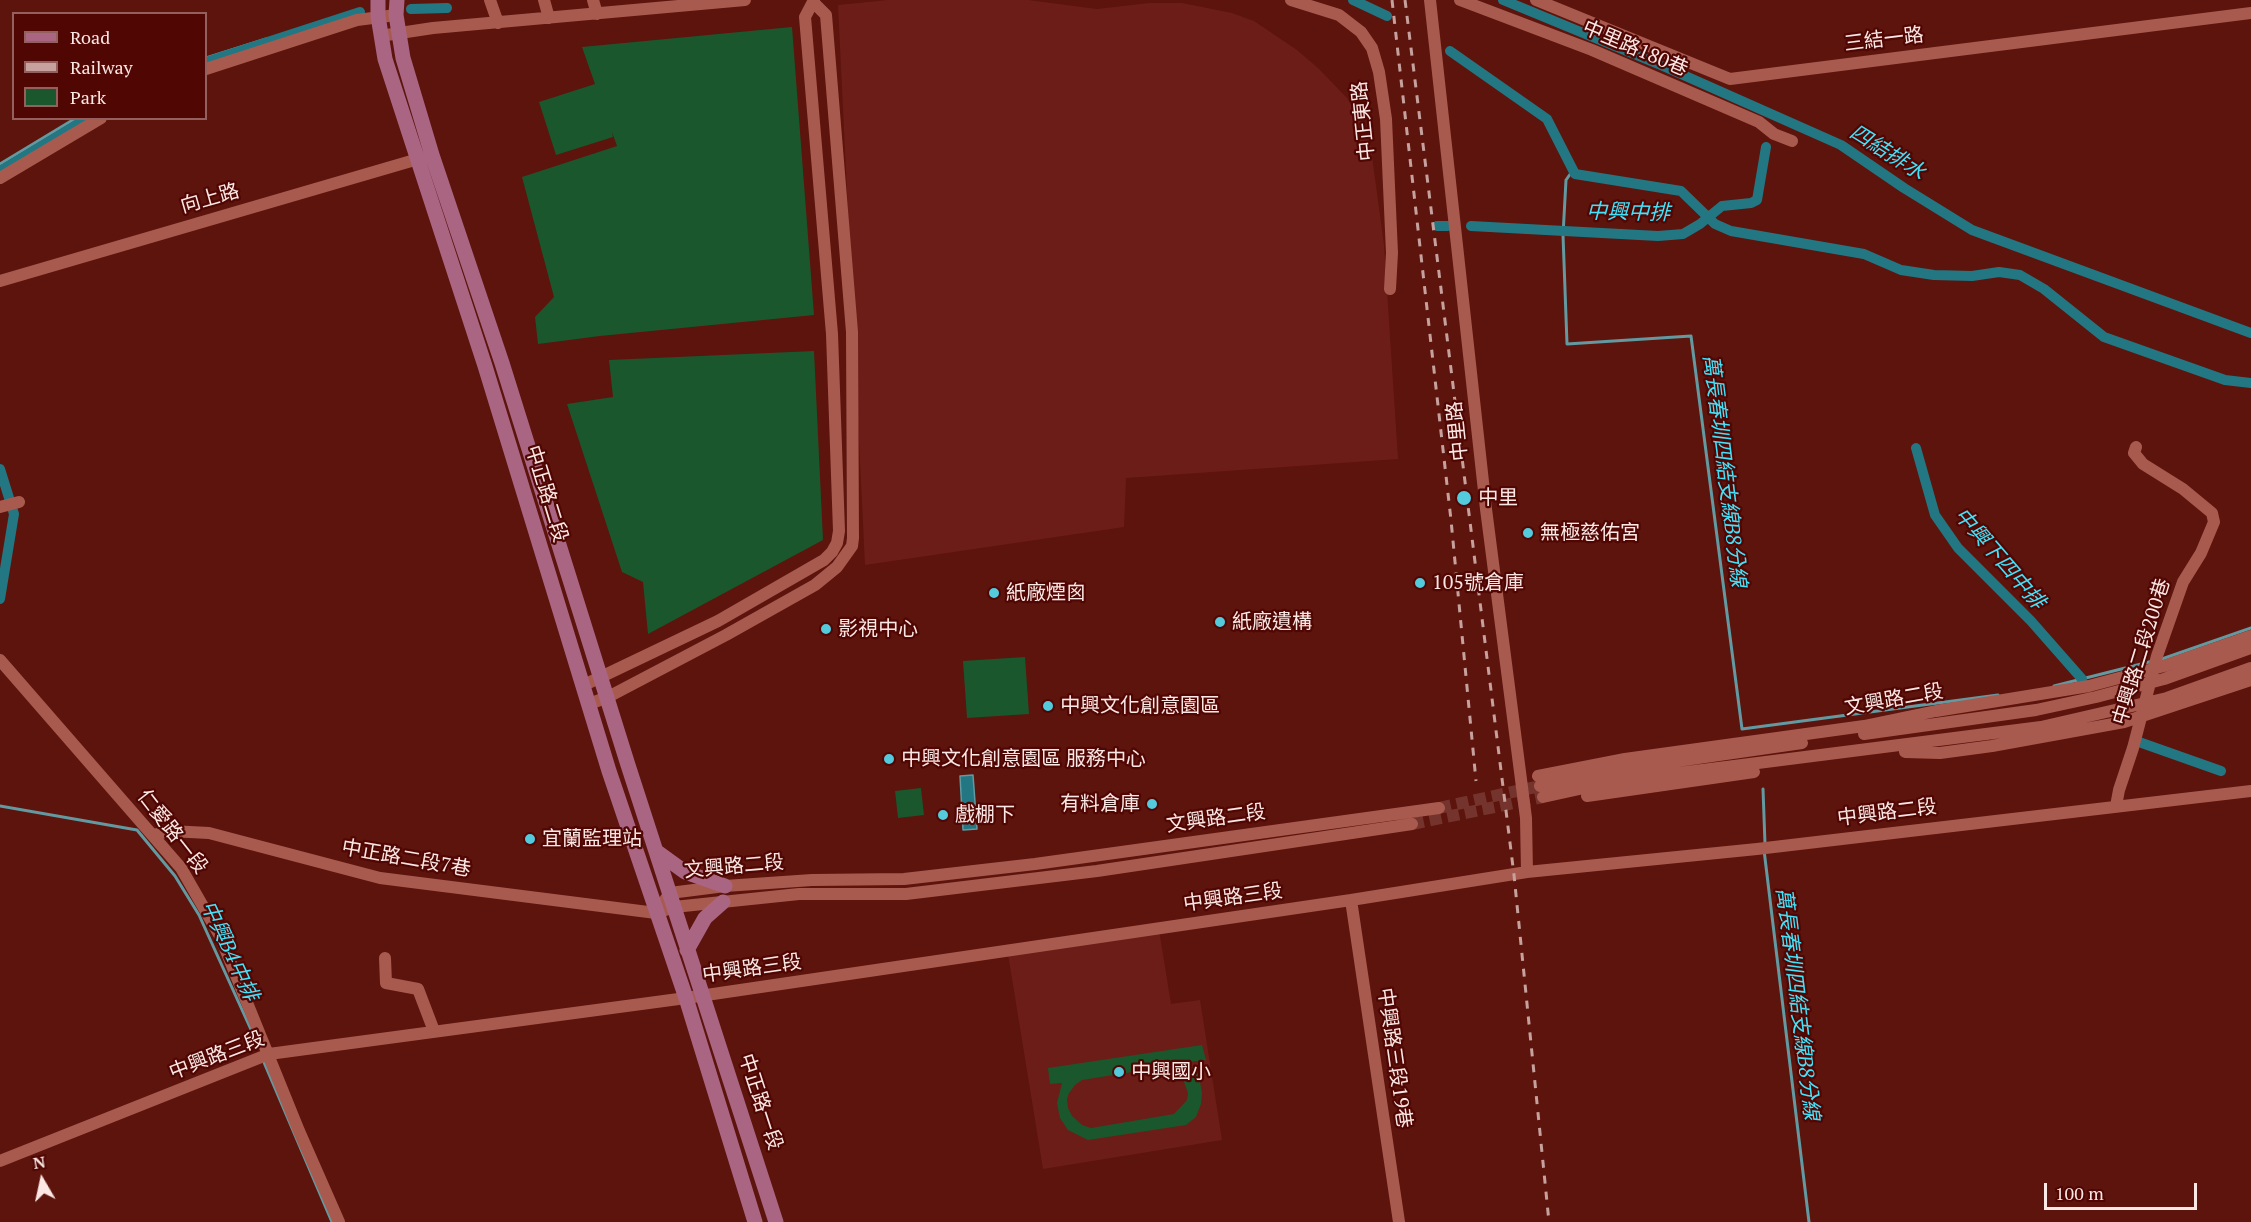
<!DOCTYPE html>
<meta charset="utf-8">
<style>
body{margin:0}
#map{position:relative;width:2251px;height:1222px;overflow:hidden;background:#5c140d;font-family:"PT Serif",serif}
canvas{display:block}
.legend{position:absolute;left:12px;top:12px;width:195px;height:108px;box-sizing:border-box;background:#500603;border:2px solid #94605d;margin:0;padding:8px 10px;list-style:none;font-size:18px;color:#fbe8e5}
.legend li{display:flex;align-items:center;gap:12px;height:30px}
.legend b{width:30px;border:2px solid #94605d}
.north{position:absolute;left:12px;top:1150px;width:60px;height:60px;-webkit-text-stroke:4px #500603;paint-order:stroke;rotate:351deg;font-size:16px;font-weight:700;line-height:24px;text-align:center;color:#fbe8e5}
.north::after{content:'';display:block;margin:auto;width:21px;height:27px;background:#fbe8e5;clip-path:polygon(50% 0,100% 100%,50% 72%,0 100%)}
.scale{position:absolute;left:2044px;top:1183px;width:153px;height:27px;box-sizing:border-box;border:3px solid #fbe8e5;border-top:0;padding-left:8px;font-size:18px;line-height:21px;white-space:nowrap;color:#fbe8e5;-webkit-text-stroke:4px #500603;paint-order:stroke}
</style>
<div id="map">
<canvas width="2251" height="1222"></canvas>
<ul class="legend">
<li><b style="height:8px;background:#aa6583"></b>Road</li>
<li><b style="height:8px;background:#c6a19d"></b>Railway</li>
<li><b style="height:16px;background:#1b572c"></b>Park</li>
</ul>
<div class="north">N</div>
<div class="scale">100 m</div>
</div>
<script>
const c = document.querySelector('canvas').getContext('2d');
c.lineJoin = 'round';
function paint(path, color) { c.fillStyle = color; c.fill(path, 'evenodd'); }
const poly = rows => new Path2D(rows.map(r => 'M' + r).join(''));
function stroke(path, color, width, dash) { c.strokeStyle = color; c.lineWidth = width; c.lineCap = dash ? 'butt' : 'round'; c.setLineDash(dash || []); c.stroke(path); }
function label(font, color, halo, rows, align = 'center') {
  c.font = font + ' "PT Serif","Noto Sans TC",serif'; c.lineWidth = 4.5; c.setLineDash([]); c.textBaseline = 'middle'; c.strokeStyle = halo; c.fillStyle = color; for (const [text, x, y, turn = 0] of rows) {
    c.save(); c.translate(x, y); c.rotate((+turn || 0) * Math.PI / 180); c.textAlign = isNaN(turn) ? turn : align; if (halo) c.strokeText(text, 0, 0); c.fillText(text, 0, 0); c.restore();
  }
}
const built = poly([
 [888,0,1028,0,1097,9,1149,3,1182,3,1232,13,1254,21,1297,50,1318,68,1347,98,1369,134,1384,245,1398,459,1126,478,1124,527,865,565,838,5],
 [1159,930,1171,1004,1200,1000,1222,1140,1043,1169,1008,954]
]);
const green = poly([
 [792,27,814,315,600,336,538,344,535,317,554,297,522,177,617,146,612,132,613,137,556,155,539,102,595,84,582,47],
 [814,351,823,540,648,634,643,582,622,572,567,404,613,397,609,360],
 [1025,657,1029,714,967,718,963,661],
 [921,788,924,815,898,818,895,791],
 [1202,1045,1206,1060,1188,1062,1199,1076,1202,1093,1201,1104,1196,1117,1186,1125,1088,1140,1068,1130,1060,1118,1057,1103,1062,1083,1050,1084,1048,1068],
 [1164,1067,1179,1073,1183,1079,1188,1093,1187,1100,1174,1114,1091,1128,1082,1125,1072,1116,1068,1108,1067,1099,1069,1093,1075,1085,1082,1080]
]);
const water = poly([
 [973,775,977,829,963,830,960,776,973,775]
]);
const stream = poly([
 [206,58,266,39,267,42],
 [0,164,76,118],
 [1573,170,1566,180,1563,235,1567,344,1691,336,1742,729,1998,695],
 [2159,660,2251,628],
 [2054,686,2153,661],
 [1763,789,1765,844],
 [0,806,137,830,175,876,199,915,258,1045],
 [1764,850,1809,1222],
 [263,1060,332,1222]
]);
const canal = poly([
 [1353,0,1387,16],
 [1503,0,1663,66,1841,145,1904,188,1972,230,2251,333],
 [411,9,447,8],
 [1450,51,1547,119,1575,174,1681,191,1715,224,1731,231,1864,254,1901,270,1934,275,1972,276,1999,272,2020,275,2044,289,2104,337,2225,380,2251,383],
 [206,62,360,12],
 [0,171,88,118],
 [1437,226,1448,226],
 [1471,226,1658,236,1683,234,1700,224,1722,206,1751,203,1757,200,1766,147],
 [1916,448,1935,515,1958,548,2031,621,2082,679],
 [0,469,14,514,0,599],
 [2139,742,2221,771]
]);
const minorTunnel = poly([
 [1439,808,1540,786],
 [1412,824,1543,797]
]);
const minor = poly([
 [490,0,498,23],
 [544,0,549,18],
 [593,0,597,14],
 [1291,0,1339,15,1361,32,1372,48,1379,72,1386,119,1392,253,1390,289],
 [1430,0,1486,509,1526,818,1527,872],
 [1460,0,1592,50,1759,122,1774,134,1792,141],
 [1536,0,1730,79,2251,13],
 [380,36,433,28,745,0],
 [206,69,357,20,396,15],
 [0,178,101,118],
 [0,281,425,157],
 [0,507,19,502],
 [0,660,181,868,220,936,299,1131,339,1222],
 [582,686,718,621,824,560,832,552,837,543,839,531,832,334,805,17,814,0],
 [589,704,608,697,726,635,815,585,837,567,852,546,853,538,852,332,826,15,814,3],
 [1864,734,2036,710,2096,697,2164,679,2251,648],
 [1905,752,1940,753,1992,746,2124,722,2251,680],
 [1538,776,1625,759,1864,726,1936,711,2089,686,2164,666,2251,636],
 [1540,786,1615,770,1802,743],
 [1587,796,1754,772],
 [1543,797,1616,781,2041,727,2167,698,2251,668],
 [2116,806,2119,790,2133,748,2157,656,2183,582,2201,553,2214,522,2212,513,2183,489,2143,464,2134,453,2136,447],
 [153,835,170,831,209,833,380,878,656,913,674,907,799,894,906,894,1097,871,1412,824],
 [665,900,670,893,725,886,812,880,904,879,1035,864,1439,808],
 [1351,900,1399,1222],
 [385,958,386,983,418,989,434,1031],
 [0,1161,269,1054,686,998,1351,900,1527,872,1757,849,2251,791]
]);
const major = poly([
 [378,0,378,16,385,59,485,366,609,771,686,998,755,1222],
 [397,0,396,15,403,58,432,155,502,363,628,765,776,1222],
 [656,851,685,872,725,886],
 [687,950,705,918,723,902]
]);
const rail = poly([
 [1392,0,1451,520,1476,781],
 [1405,0,1514,875,1549,1222]
]);
const markers = [
 [1464,498,8,"#54cadd"],
 [1528,533,6,"#54cadd"],
 [1420,583,6,"#54cadd"],
 [994,593,6,"#54cadd"],
 [1220,622,6,"#54cadd"],
 [826,629,6,"#54cadd"],
 [1048,706,6,"#54cadd"],
 [889,759,6,"#54cadd"],
 [1152,804,6,"#54cadd"],
 [943,815,6,"#54cadd"],
 [530,839,6,"#54cadd"],
 [1119,1072,6,"#54cadd"]
];
const streetNames = [
 ["三結一路",1884,40,-7],
 ["中里路180巷",1635,49,23],
 ["中正東路",1364,121,-96],
 ["向上路",210,199,-16],
 ["中里路",1458,431,-96],
 ["中正路二段",546,494,73],
 ["中興路二段200巷",2142,652,-73],
 ["文興路二段",1894,700,-10],
 ["中興路二段",1887,813,-7],
 ["文興路二段",1216,819,-8],
 ["仁愛路一段",172,832,52],
 ["中正路二段7巷",406,859,10],
 ["文興路二段",734,867,-5],
 ["中興路三段",1233,898,-8],
 ["中興路三段",752,969,-8],
 ["中興路三段",217,1056,-21],
 ["中興路三段19巷",1394,1058,82],
 ["中正路一段",760,1102,72]
];
const poiNames = [
 ["中里",1478,498],
 ["無極慈佑宮",1540,533],
 ["105號倉庫",1432,583],
 ["紙廠煙囪",1006,593],
 ["紙廠遺構",1232,622],
 ["影視中心",838,629],
 ["中興文化創意園區",1060,706],
 ["中興文化創意園區 服務中心",901,759],
 ["有料倉庫",1140,804,"right"],
 ["戲棚下",955,815],
 ["宜蘭監理站",542,839],
 ["中興國小",1131,1072]
];
const waterNames = [
 ["四結排水",1887,153,32],
 ["中興中排",1628,213,1],
 ["萬長春圳四結支線B8分線",1724,471,83],
 ["中興下四中排",1999,559,49],
 ["中興B4中排",229,951,65],
 ["萬長春圳四結支線B8分線",1797,1004,83]
];
paint(built, '#6c1d17');
paint(green, '#1b572c');
paint(water, '#227783');
stroke(water, '#6399a0', 1.5);
stroke(stream, '#6399a0', 3);
stroke(canal, '#227783', 10);
stroke(minorTunnel, '#74342d', 12, [12, 6]);
stroke(minor, '#a95a4e', 12);
stroke(major, '#aa6583', 15);
stroke(rail, '#c6a19d', 3, [8, 8]);
for (const [x, y, r, color] of markers) { const dot = new Path2D(); dot.arc(x, y, r, 0, 2 * Math.PI); c.fillStyle = color; c.fill(dot); stroke(dot, '#500603', 2); }
label('20px', '#fbe8e5', '#500603', streetNames);
label('20px', '#fbe8e5', '#500603', poiNames, 'left');
label('italic 21px', '#44e2f9', '#500603', waterNames);
</script>
